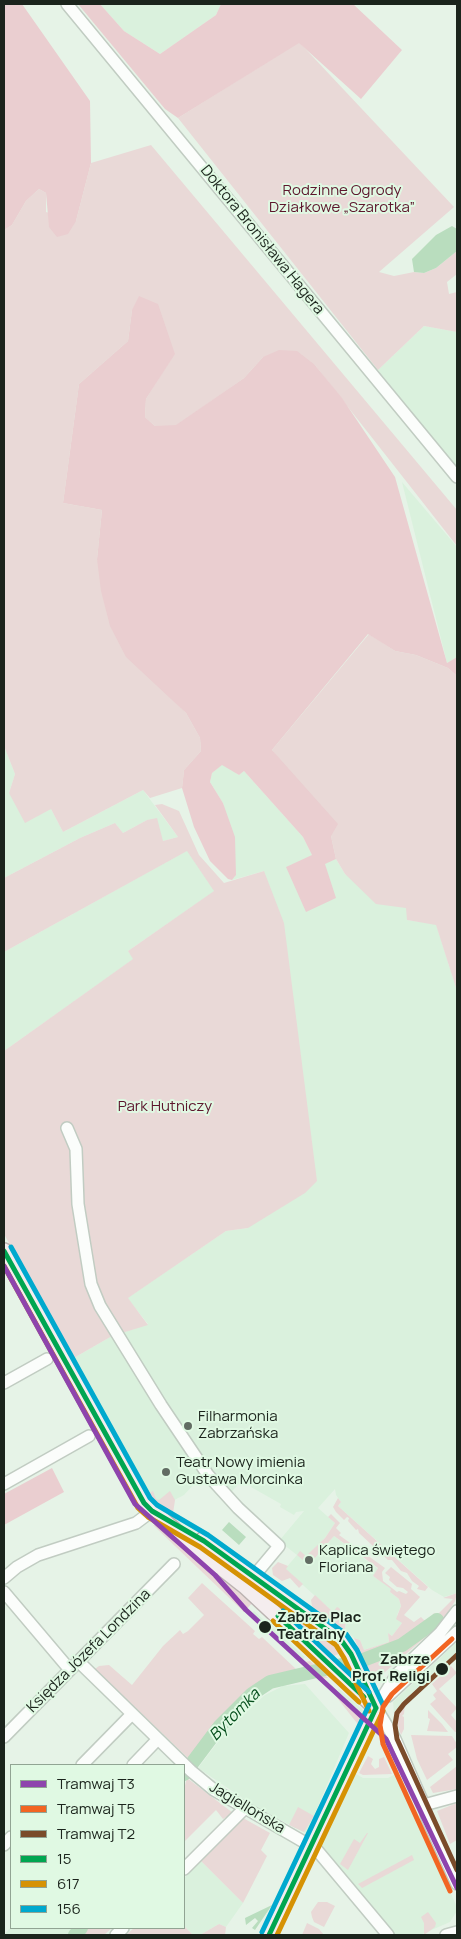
<!DOCTYPE html>
<meta charset="utf-8">
<style>
body{margin:0}
#map{position:relative;width:461px;height:1939px;overflow:hidden;background:#e6f3e7;font-family:Manrope,sans-serif}
canvas{display:block}
.frame{position:absolute;inset:0;border:5px solid #1b241c;pointer-events:none}
.legend{position:absolute;left:10px;top:1764px;width:175px;height:165px;box-sizing:border-box;background:#e0f9e3;border:1px solid #91a493;margin:0;padding:6px 9px;list-style:none;font-size:15px;color:#1b241c}
.legend li{display:flex;align-items:center;gap:10px;height:25px}
.legend b{width:25px;border:1px solid #91a493}
</style>
<div id="map">
<canvas width="461" height="1939"></canvas>
<div class="frame"></div>
<ul class="legend">
<li><b style="height:6px;background:#8e44ad"></b>Tramwaj T3</li>
<li><b style="height:6px;background:#f26522"></b>Tramwaj T5</li>
<li><b style="height:6px;background:#7a4b2a"></b>Tramwaj T2</li>
<li><b style="height:6px;background:#00a651"></b>15</li>
<li><b style="height:6px;background:#d69204"></b>617</li>
<li><b style="height:6px;background:#00a9ce"></b>156</li>
</ul>
</div>
<script>
const c = document.querySelector('canvas').getContext('2d');
c.lineJoin = 'round';
function paint(path, color) { c.fillStyle = color; c.fill(path, 'evenodd'); }
const poly = rows => new Path2D(rows.map(r => 'M' + r).join(''));
function stroke(path, color, width, dash) { c.strokeStyle = color; c.lineWidth = width; c.lineCap = dash ? 'butt' : 'round'; c.setLineDash(dash || []); c.stroke(path); }
function label(font, color, halo, rows, align = 'center') {
  c.font = font + ' Manrope,sans-serif'; c.lineWidth = 4; c.setLineDash([]); c.textBaseline = 'middle'; c.strokeStyle = halo; c.fillStyle = color; for (const [text, x, y, turn = 0] of rows) {
    c.save(); c.translate(x, y); c.rotate((+turn || 0) * Math.PI / 180); c.textAlign = isNaN(turn) ? turn : align; if (halo) c.strokeText(text, 0, 0); c.fillText(text, 0, 0); c.restore();
  }
}
const built = poly([
 [100,4,221,4,216,15,160,54,124,31],
 [424,326,457,332,457,468,378,370],
 [402,482,457,547,457,657,447,663],
 [4,746,15,774,9,793,51,809,63,832,143,790,178,837,163,841,147,820,123,833,115,823,80,838,4,878],
 [222,764,239,775,244,771,303,837,312,855,325,863,336,859,345,874,407,908,407,920,436,924,457,991,457,1593,444,1597,432,1590,338,1506,341,1502,336,1495,335,1489,318,1508,335,1523,325,1538,306,1557,309,1565,334,1536,378,1569,373,1576,392,1589,390,1592,399,1599,401,1606,397,1615,402,1623,392,1636,388,1633,389,1642,364,1650,360,1640,354,1638,345,1629,346,1624,339,1612,333,1612,285,1569,297,1555,279,1541,304,1511,296,1512,294,1515,280,1507,281,1504,251,1487,253,1484,245,1477,225,1499,203,1474,184,1495,161,1507,151,1500,72,1359,112,1336,148,1324,127,1298,226,1231,248,1228,264,871,232,880,236,875,223,803,210,782,212,773],
 [188,850,215,891,128,951,134,959,4,1051,4,952],
 [254,1611,305,1657,301,1662,250,1616],
 [457,1642,457,1652,403,1701,394,1713,393,1702],
 [305,1684,349,1733,307,1832,305,1833,256,1807,198,1768,230,1726,265,1695,283,1686],
 [339,1689,363,1710,363,1719,335,1693],
 [398,1773,456,1905,457,1911,450,1922,420,1935,395,1935,361,1893,320,1847,356,1774,363,1778,388,1778],
 [201,1861,243,1903,226,1927,219,1924,200,1935,193,1935,184,1926,184,1878],
 [11,1927,69,1928,77,1935,4,1935]
]);
const green = poly([
 [299,42,454,207,379,272,394,276,414,272,424,273,436,268,457,251,457,274,447,282,449,294,457,292,457,332,424,326,378,370,178,118],
 [151,145,457,510,457,546,315,365,263,357,244,378,176,426,155,426,145,417,146,399,174,354,132,310,128,341,79,384,63,503,102,510,97,559,167,693,186,713,200,738,201,751,184,770,182,788,150,798,143,790,63,832,51,809,25,823,9,793,15,774,4,746,4,230,12,225,26,201,39,189,46,193,46,212,76,221,91,163],
 [369,634,395,651,416,655,448,668,457,676,457,991,436,925,407,920,406,908,376,904,345,874,336,859,331,836,272,750],
 [162,804,179,811,199,855,224,883,264,871,284,923,317,1181,305,1193,248,1228,226,1231,128,1298,148,1325,112,1336,72,1359,4,1234,4,1051,133,959,128,951,214,891,187,851,4,952,4,878,80,838,115,823,123,833,147,820,157,818,163,841,178,837,155,805],
 [153,1491,156,1499,159,1500,170,1491,175,1500,173,1513,150,1497,148,1494],
 [338,1498,341,1502,338,1506,428,1587,425,1591,417,1589,419,1586,412,1581,407,1573,401,1571,392,1560,388,1560,359,1533,358,1529,356,1530,348,1521,349,1518,347,1517,344,1520,336,1512,333,1507],
 [331,1514,340,1523,336,1528,341,1533,339,1535,385,1568,382,1572,383,1581,397,1592,399,1591,406,1594,408,1592,403,1588,397,1587,389,1580,390,1577,385,1573,391,1567,412,1584,411,1589,420,1597,404,1615,414,1622,421,1617,424,1620,429,1620,434,1613,443,1622,378,1678,370,1676,365,1666,403,1647,438,1623,435,1619,391,1645,362,1656,354,1638,360,1640,364,1650,389,1642,388,1633,392,1636,402,1623,396,1619,401,1606,399,1599,390,1592,391,1589,373,1576,378,1568,334,1536,309,1565,297,1555,300,1551,306,1556,325,1538,335,1523,328,1517],
 [153,1525,159,1526,254,1601,244,1612],
 [278,1562,288,1566,286,1569,303,1584,299,1588,290,1578,282,1581,273,1575,272,1568],
 [202,1583,255,1631,253,1634,259,1639,262,1637,297,1670,270,1679,249,1693,190,1760,95,1669,99,1666,109,1665,132,1685,163,1646,180,1630,183,1634,188,1631,204,1615,188,1598],
 [271,1593,336,1646,341,1653,329,1658,265,1599],
 [457,1593,455,1601,444,1619,438,1614,453,1599,443,1598],
 [315,1595,333,1612,337,1607,339,1608,341,1611,339,1613,346,1621,345,1629,340,1628,312,1606,311,1600],
 [310,1661,328,1678,318,1679,300,1663],
 [451,1666,457,1673,439,1689,457,1708,451,1715,457,1722,457,1732,455,1732,430,1704,436,1699,433,1695,437,1691,432,1684],
 [334,1694,363,1719,360,1727],
 [409,1695,411,1696,405,1702,404,1714,402,1716,404,1717,404,1729,401,1735,394,1713],
 [428,1710,442,1724,448,1732,427,1731,430,1719,428,1718],
 [411,1735,452,1736,457,1744,457,1747,448,1754,453,1760,427,1780,417,1759],
 [368,1756,373,1759,371,1764,375,1769,379,1767,379,1759,384,1757,392,1774,363,1775,359,1773],
 [457,1766,457,1789,433,1793,430,1787],
 [187,1778,233,1813,223,1819,216,1810,184,1842,184,1789],
 [457,1803,457,1840,450,1844,437,1811],
 [298,1807,314,1816,304,1832,289,1825],
 [243,1818,270,1833,261,1850,267,1856,243,1903,201,1861],
 [367,1833,368,1833,348,1870,340,1864,354,1839,360,1843],
 [412,1855,414,1860,362,1888,358,1884],
 [318,1902,327,1902,335,1906,324,1927,314,1922,312,1917,311,1912],
 [428,1912,436,1923,435,1927,424,1935,424,1923,421,1917],
 [307,1923,319,1929,324,1935,302,1935],
 [219,1924,226,1927,225,1935,200,1935],
 [184,1926,193,1935,126,1935,134,1928,184,1928],
 [86,1928,112,1928,104,1935,81,1935]
]);
const forest = poly([
 [4,4,22,4,90,101,91,163,76,221,68,234,57,237,49,227,46,193,39,189,26,201,12,225,4,230],
 [78,4,100,4,124,31,160,54,216,15,221,4,353,4,402,50,361,99,299,43,178,118,165,109],
 [139,296,158,304,175,354,146,399,145,417,155,426,176,425,244,378,263,357,279,350,297,351,315,365,342,398,395,477,447,663,457,657,457,676,448,668,416,655,395,651,368,634,272,750,338,824,331,836,336,859,325,864,336,898,306,912,286,867,312,855,303,837,244,771,239,775,222,765,212,773,210,782,223,803,235,837,236,875,232,880,228,879,210,861,194,827,182,788,184,770,201,751,200,738,186,713,126,657,110,626,101,591,97,559,102,510,63,503,79,384,128,341,132,310],
 [52,1468,64,1492,4,1525,4,1494]
]);
const water = poly([
 [452,226,457,229,457,251,436,268,424,273,414,272,412,259,436,235],
 [229,1522,246,1537,239,1545,222,1530],
 [272,1905,255,1930,252,1928,258,1921,255,1918,246,1925,245,1918]
]);
const river = poly([
 [184,1774,220,1726,252,1694,270,1682,363,1660,402,1645,437,1620],
 [75,1935,81,1928]
]);
const minor = poly([
 [67,4,457,477],
 [67,1128,76,1149,78,1204,91,1284,100,1306,161,1405,208,1475,238,1508,279,1546,249,1582],
 [4,1383,47,1359],
 [4,1484,89,1436],
 [4,1578,17,1567,38,1555,136,1523,152,1511],
 [4,1592,70,1670],
 [79,1662,191,1771,214,1790,316,1849,388,1935],
 [388,1696,457,1632],
 [376,1708,395,1739,424,1805,427,1818,457,1884],
 [376,1708,397,1674,440,1633,457,1611],
 [4,1737,174,1564],
 [82,1765,132,1714],
 [133,1765,158,1739],
 [424,1805,457,1796],
 [4,1845,11,1837],
 [184,1869,244,1809],
 [116,1935,123,1928],
 [446,1935,457,1932]
]);
const major = poly([
 [4,1251,144,1503,175,1531,245,1586,376,1708],
 [203,1540,341,1640,351,1654,372,1699],
 [269,1935,376,1708]
]);
const bus1 = poly([
 [4,1251,144,1503,152,1511,204,1541,341,1640,351,1654,376,1708],
 [278,1616,364,1697],
 [269,1935,376,1708]
]);
const bus2 = poly([
 [4,1266,138,1508,148,1517,200,1547,336,1645,344,1658,369,1711],
 [273,1621,359,1702],
 [277,1935,383,1711]
]);
const bus3 = poly([
 [11,1247,150,1498,157,1505,208,1535,346,1634,357,1650,383,1705],
 [283,1611,369,1692],
 [262,1932,369,1705]
]);
const tram1 = poly([
 [4,1266,135,1504,215,1575,246,1610,386,1739,457,1888]
]);
const tram2 = poly([
 [450,1891,383,1744,380,1725,383,1707,392,1694,452,1639]
]);
const tram3 = poly([
 [457,1655,404,1704,397,1713,395,1725,397,1739,457,1870]
]);
const markers = [
 [188,1426,5,"#626c63"],
 [166,1472,5,"#626c63"],
 [309,1560,5,"#626c63"],
 [265,1627,7,"#1b241c"],
 [442,1669,7,"#1b241c"]
];
const parkNames = [
 ["Rodzinne Ogrody",342,191],
 ["Działkowe „Szarotka”",342,208],
 ["Park Hutniczy",165,1107]
];
const streetNames = [
 ["Doktora Bronisława Hagera",262,240,51],
 ["Księdza Józefa Londzina",89,1651,-45],
 ["Jagiellońska",247,1808,31]
];
const poiNames = [
 ["Filharmonia",198,1417],
 ["Zabrzańska",198,1434],
 ["Teatr Nowy imienia",176,1463],
 ["Gustawa Morcinka",176,1480],
 ["Kaplica świętego",319,1551],
 ["Floriana",319,1568]
];
const stopNames = [
 ["Zabrze Plac",277,1618],
 ["Teatralny",277,1635],
 ["Zabrze",430,1660,"right"],
 ["Prof. Religi",430,1677,"right"]
];
const waterNames = [
 ["Bytomka",235,1715,-46]
];
paint(built, '#daf1dd');
paint(green, '#e9d9d7');
paint(forest, '#eaced0');
paint(water, '#b9ddbe');
stroke(river, '#b9ddbe', 14);
stroke(minor, '#c1ccc2', 14);
stroke(major, '#bbb3b1', 18);
stroke(minor, '#fbfdfb', 11);
stroke(major, '#f4edee', 15);
stroke(bus1, '#00a651', 5);
stroke(bus2, '#d69204', 5);
stroke(bus3, '#00a9ce', 5);
stroke(tram1, '#8e44ad', 5);
stroke(tram2, '#f26522', 5);
stroke(tram3, '#7a4b2a', 5);
for (const [x, y, r, color] of markers) { const dot = new Path2D(); dot.arc(x, y, r, 0, 2 * Math.PI); c.fillStyle = color; c.fill(dot); stroke(dot, '#e0f9e3', 2); }
label('15px', '#5d162d', '#e0f9e3', parkNames);
label('15px', '#1b241c', '#e0f9e3', streetNames);
label('15px', '#1b241c', '#e0f9e3', poiNames, 'left');
label('bold 15px', '#1b241c', '#e0f9e3', stopNames, 'left');
label('italic 16px', '#044d1b', '#e0f9e3', waterNames);
</script>
